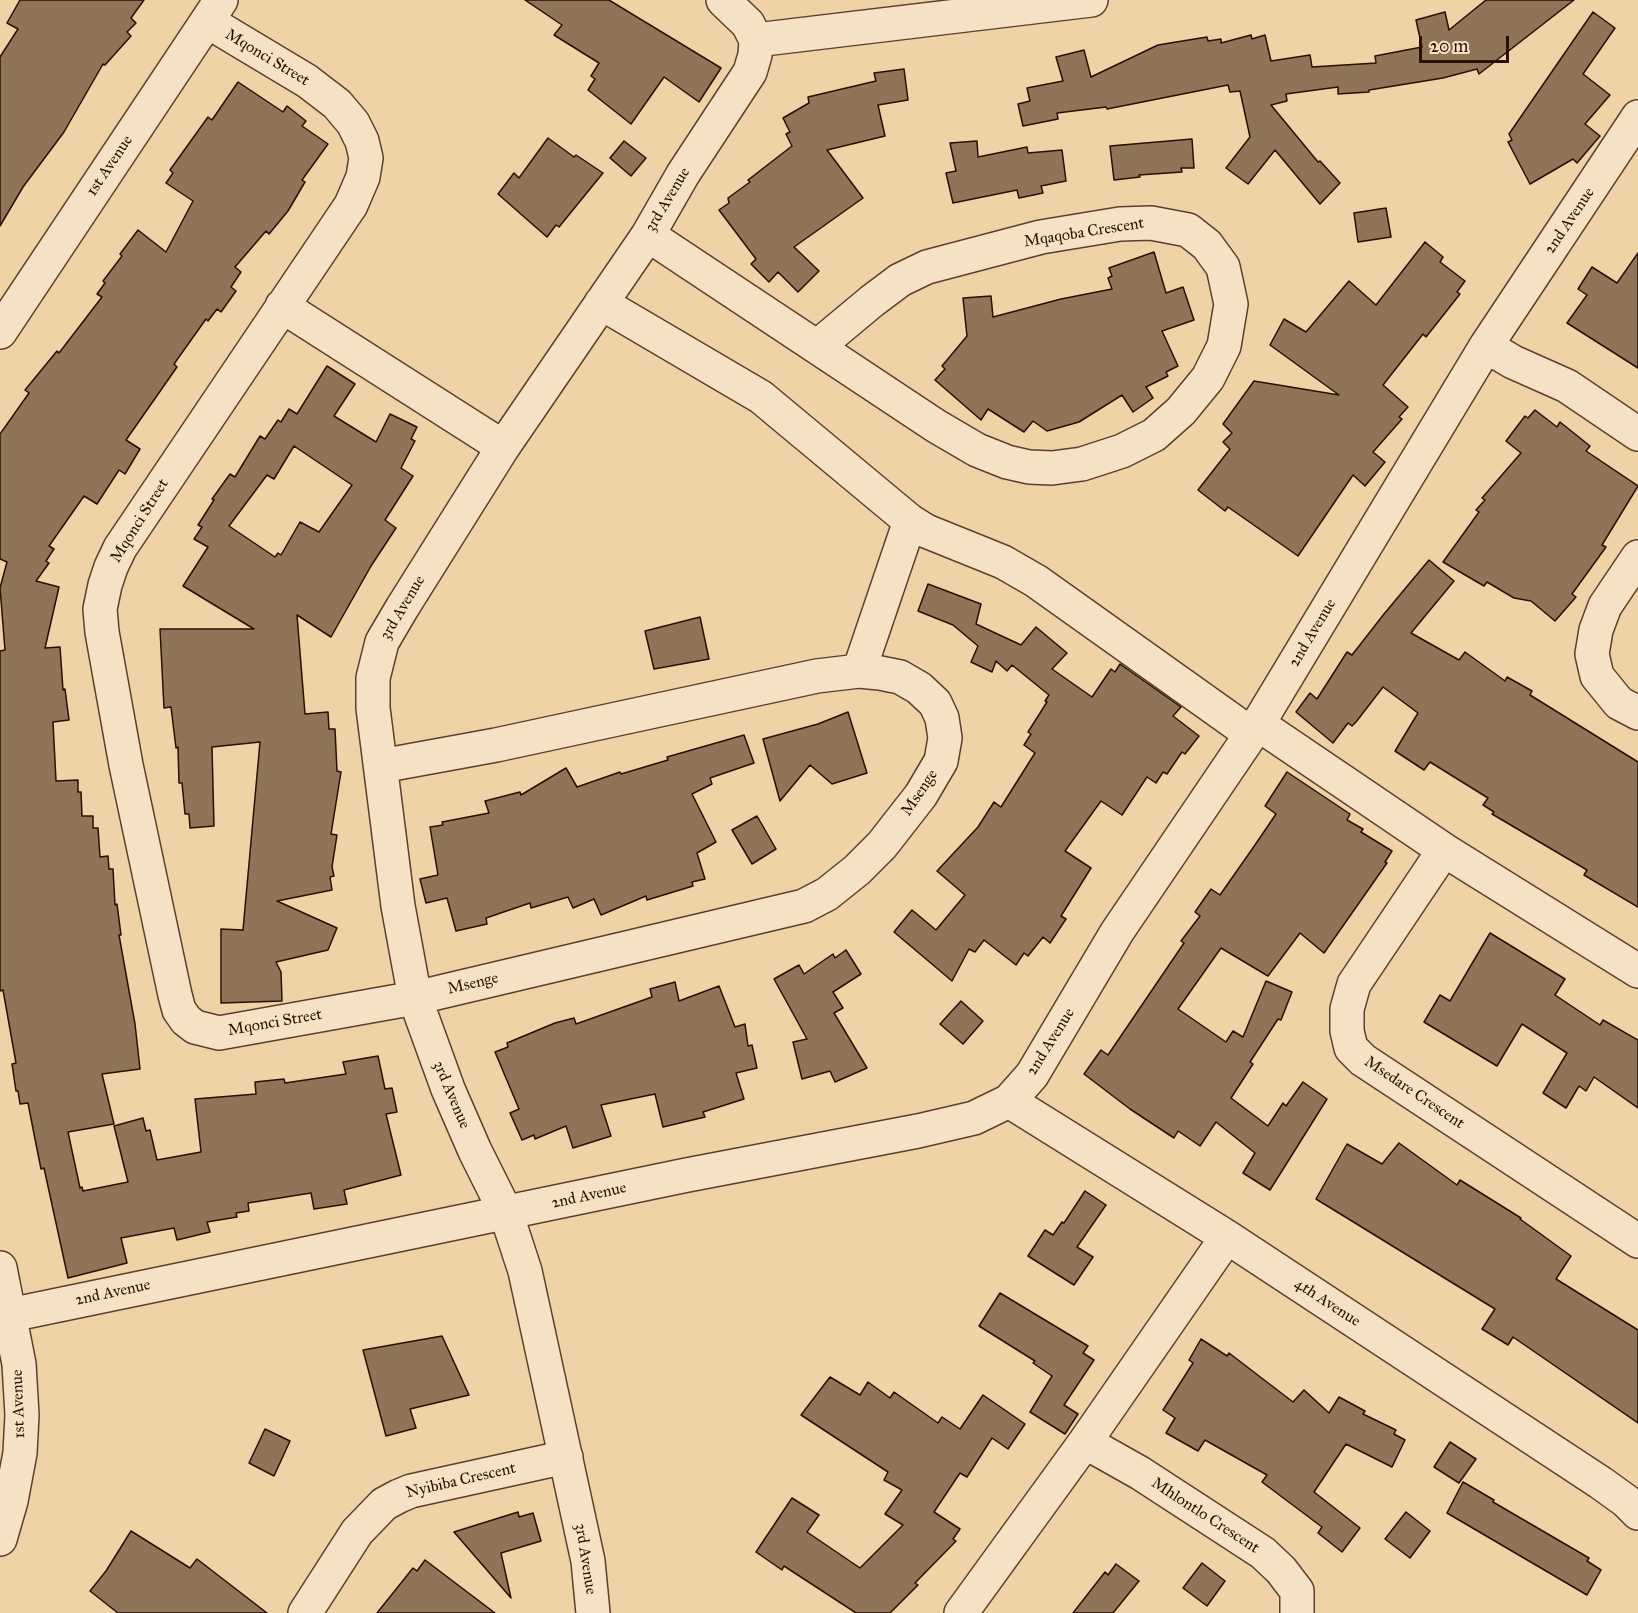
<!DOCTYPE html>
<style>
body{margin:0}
#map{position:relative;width:1638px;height:1613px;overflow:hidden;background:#efd2a6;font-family:"IM FELL Great Primer",serif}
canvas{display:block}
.scale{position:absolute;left:1419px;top:36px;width:90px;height:27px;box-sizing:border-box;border:3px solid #2a0f04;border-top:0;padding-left:8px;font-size:18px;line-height:21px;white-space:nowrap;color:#2a0f04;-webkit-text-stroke:4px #f5e2c5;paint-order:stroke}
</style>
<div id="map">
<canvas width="1638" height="1613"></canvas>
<div class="scale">20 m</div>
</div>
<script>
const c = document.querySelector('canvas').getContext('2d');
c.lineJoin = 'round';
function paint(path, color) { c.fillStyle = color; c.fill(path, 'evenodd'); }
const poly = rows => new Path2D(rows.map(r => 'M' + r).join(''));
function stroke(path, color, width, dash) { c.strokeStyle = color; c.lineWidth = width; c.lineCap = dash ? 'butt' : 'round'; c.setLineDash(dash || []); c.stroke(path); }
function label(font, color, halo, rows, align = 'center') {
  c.font = font + ' "IM FELL Great Primer",serif'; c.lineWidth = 6; c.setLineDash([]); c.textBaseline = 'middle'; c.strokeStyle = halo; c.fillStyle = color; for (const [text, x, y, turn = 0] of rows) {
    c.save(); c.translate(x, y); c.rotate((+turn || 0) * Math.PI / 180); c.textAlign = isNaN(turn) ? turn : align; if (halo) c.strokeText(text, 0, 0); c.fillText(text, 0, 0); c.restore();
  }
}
const building = poly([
 [20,0,144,0,131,18,136,23,127,32,131,36,105,65,103,64,64,132,23,187,0,226,0,57,18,29,7,23,20,0],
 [525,0,609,0,721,68,699,102,664,77,631,124,588,90,595,79,591,76,599,63,554,35,562,25,525,0],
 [1486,0,1574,0,1479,74,1477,69,1443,78,1369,90,1369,92,1338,94,1338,87,1286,94,1287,101,1271,105,1318,162,1320,161,1340,183,1320,204,1275,150,1248,184,1226,168,1250,137,1240,91,1230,92,1228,85,1107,109,1106,107,1057,113,1058,119,1023,126,1018,104,1030,101,1027,88,1063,81,1056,57,1084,50,1091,77,1158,45,1207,37,1208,41,1221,39,1221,43,1251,35,1252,39,1265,35,1271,61,1310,55,1312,67,1376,63,1375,56,1422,47,1416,20,1445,12,1449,30,1486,0],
 [1593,12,1615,28,1583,74,1610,95,1585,124,1600,136,1577,163,1573,159,1530,184,1508,142,1512,140,1509,134,1593,12],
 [904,69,908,100,878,105,885,136,827,150,863,198,794,247,819,271,798,292,778,272,769,282,751,264,756,259,719,210,729,203,728,198,750,182,748,180,792,146,786,134,790,132,783,118,809,103,808,97,876,81,874,73,904,69],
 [238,82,283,112,287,106,306,121,302,126,328,144,302,180,305,182,288,211,269,234,266,231,235,267,241,272,231,287,236,291,221,312,217,309,208,321,206,319,174,364,177,367,126,440,140,449,125,474,119,470,97,504,84,496,49,546,54,549,46,561,49,563,36,581,59,587,45,648,60,647,63,690,65,689,69,720,53,722,56,781,78,780,78,792,81,792,82,816,93,816,93,828,98,828,100,857,108,856,109,869,113,869,115,905,117,904,121,935,119,935,135,1024,140,1069,102,1074,114,1124,68,1132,80,1188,82,1187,83,1191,128,1182,114,1126,143,1118,146,1131,150,1130,157,1160,201,1152,195,1099,256,1094,255,1082,284,1079,285,1083,346,1074,343,1062,378,1056,385,1089,392,1088,397,1112,386,1114,401,1175,344,1190,347,1204,314,1209,311,1193,248,1203,249,1211,236,1213,237,1217,207,1222,210,1232,177,1240,174,1228,121,1238,127,1263,68,1278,44,1168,41,1169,35,1139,28,1103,20,1104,18,1091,16,1091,12,1064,16,1063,3,990,0,991,0,651,5,650,0,588,7,562,0,559,0,434,29,393,25,390,57,351,59,353,102,297,97,294,105,283,103,281,122,256,120,254,138,230,166,252,193,201,166,183,173,173,170,170,208,117,212,120,238,82],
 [548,138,574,157,576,155,603,173,559,227,556,225,547,237,498,194,514,173,519,178,548,138],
 [1192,139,1194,168,1181,168,1182,172,1139,175,1140,177,1114,180,1110,146,1192,139],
 [624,141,646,158,631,176,610,158,624,141],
 [977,141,978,157,1027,147,1028,153,1062,150,1066,181,1041,186,1043,193,1019,198,1017,190,953,203,946,173,956,171,950,143,977,141],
 [1386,208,1391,237,1358,242,1354,213,1386,208],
 [1425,242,1443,257,1440,262,1465,281,1457,292,1460,294,1426,337,1423,334,1383,385,1408,407,1399,417,1402,419,1373,452,1385,462,1365,486,1353,475,1298,556,1228,507,1225,511,1198,490,1230,449,1223,442,1232,433,1223,424,1254,381,1339,395,1270,345,1284,319,1306,332,1349,281,1376,305,1425,242],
 [1154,252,1166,293,1183,287,1194,320,1162,331,1178,366,1166,372,1168,376,1146,387,1153,398,1133,412,1122,395,1079,422,1047,431,1033,421,1024,432,988,409,981,420,935,380,945,369,942,366,967,336,963,298,991,296,993,317,1061,299,1112,289,1108,278,1112,276,1109,268,1154,252],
 [1638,253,1638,368,1567,323,1587,295,1578,289,1592,267,1617,283,1638,253],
 [327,366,355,384,334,416,376,442,390,414,417,427,411,439,415,441,401,468,413,476,385,520,396,528,371,566,331,637,297,615,305,714,328,712,329,729,335,729,337,771,341,772,331,834,337,835,332,867,334,876,330,877,332,890,277,901,337,928,328,950,276,962,281,972,282,1001,221,1003,221,929,243,930,260,742,212,747,214,826,190,828,189,814,185,814,182,783,179,783,178,747,176,748,171,707,164,708,160,629,254,629,183,586,208,547,194,539,202,527,198,525,214,500,212,499,230,474,235,477,260,436,265,439,278,420,281,422,289,409,297,414,327,366],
 [294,446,352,485,319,532,300,522,281,555,278,553,275,557,229,526,267,475,274,479,294,446],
 [1535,410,1557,427,1560,422,1590,446,1586,451,1638,486,1602,545,1606,547,1572,594,1576,597,1555,621,1531,601,1514,598,1487,582,1484,586,1443,562,1479,512,1476,510,1485,500,1482,498,1521,453,1506,441,1525,416,1528,418,1535,410],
 [1429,560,1454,581,1411,633,1459,660,1465,652,1505,681,1507,677,1532,691,1530,695,1638,762,1638,907,1584,875,1587,870,1492,814,1494,812,1483,805,1488,798,1430,762,1424,770,1395,751,1418,713,1383,687,1356,722,1352,726,1348,723,1333,743,1296,712,1310,693,1317,699,1347,652,1352,655,1384,614,1429,560],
 [928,584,981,604,976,624,1021,645,1036,627,1067,653,1052,669,1092,697,1111,669,1115,672,1120,664,1181,707,1173,716,1199,736,1185,754,1182,752,1167,774,1163,772,1156,783,1147,777,1122,815,1101,801,1065,851,1091,868,1061,916,1066,919,1050,943,1043,937,1028,956,1024,953,1016,965,984,940,975,952,969,949,952,981,894,932,912,910,936,930,965,895,937,871,978,827,994,802,1001,807,1035,753,1024,745,1031,734,1028,732,1047,702,1045,701,1049,695,1012,665,1007,671,996,661,992,672,971,662,978,646,953,625,918,611,928,584],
 [700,617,709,659,654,669,645,631,700,617],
 [848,712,867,773,832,784,810,765,780,801,763,739,818,724,848,712],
 [744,735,754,763,710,778,712,784,692,794,716,842,697,853,705,879,692,882,693,886,647,900,646,896,601,915,594,899,573,908,568,897,531,908,530,903,486,918,487,924,456,931,447,898,426,903,420,879,438,875,430,827,443,825,442,822,489,813,485,801,520,792,521,795,566,768,577,787,620,772,621,774,668,760,667,757,744,735],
 [1287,772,1350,814,1347,820,1363,829,1361,832,1392,851,1385,862,1387,863,1324,953,1300,933,1268,976,1221,948,1178,1009,1226,1042,1233,1031,1243,1037,1266,981,1292,992,1281,1020,1278,1019,1250,1062,1253,1064,1231,1098,1268,1126,1283,1103,1286,1106,1303,1082,1327,1099,1270,1190,1243,1173,1255,1153,1216,1122,1200,1146,1178,1131,1174,1138,1130,1109,1084,1074,1101,1050,1108,1055,1184,943,1181,941,1200,916,1195,912,1211,889,1220,895,1255,845,1276,814,1265,806,1287,772],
 [757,816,776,849,752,864,732,830,757,816],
 [1490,933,1565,979,1555,995,1600,1025,1603,1020,1638,1040,1638,1108,1594,1077,1586,1091,1579,1086,1566,1108,1543,1093,1567,1053,1522,1024,1497,1066,1424,1022,1440,995,1450,1001,1490,933],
 [846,950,861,974,833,992,843,1008,834,1013,867,1068,835,1082,830,1071,802,1079,793,1042,807,1039,774,979,799,965,804,974,833,954,835,958,846,950],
 [675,982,679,1001,719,986,735,1027,745,1024,748,1046,752,1045,757,1068,736,1073,744,1099,703,1112,705,1117,663,1127,655,1094,601,1105,611,1136,573,1148,566,1126,535,1139,534,1135,522,1140,510,1113,519,1109,495,1052,508,1047,507,1043,555,1023,574,1018,576,1024,652,997,650,989,675,982],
 [961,1001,983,1021,963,1044,940,1024,961,1001],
 [1399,1143,1457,1185,1460,1180,1521,1218,1520,1219,1571,1256,1556,1279,1638,1330,1638,1423,1513,1337,1508,1345,1482,1329,1495,1309,1316,1199,1347,1144,1382,1164,1399,1143],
 [1085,1191,1106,1205,1077,1247,1093,1257,1074,1285,1028,1256,1045,1230,1053,1235,1062,1222,1064,1223,1085,1191],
 [1000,1293,1088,1346,1083,1353,1094,1360,1064,1405,1078,1414,1065,1434,1030,1412,1052,1376,1033,1363,1035,1361,979,1326,1000,1293],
 [442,1336,469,1395,410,1409,416,1428,386,1436,363,1350,442,1336],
 [1201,1339,1227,1356,1229,1353,1293,1402,1304,1390,1329,1413,1339,1397,1365,1411,1363,1414,1396,1430,1394,1434,1405,1440,1392,1467,1346,1444,1314,1492,1360,1528,1342,1552,1318,1533,1322,1527,1262,1482,1267,1475,1205,1440,1198,1451,1166,1433,1175,1418,1163,1410,1193,1363,1189,1360,1201,1339],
 [830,1377,860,1395,868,1382,890,1398,894,1392,938,1423,942,1417,960,1429,983,1395,1025,1424,1008,1449,992,1438,967,1477,960,1473,934,1512,960,1529,953,1539,956,1541,915,1583,918,1585,890,1613,856,1613,784,1566,782,1570,756,1552,792,1498,819,1515,807,1532,860,1568,903,1525,885,1514,902,1490,884,1480,888,1472,801,1415,830,1377],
 [265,1429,290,1441,274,1476,249,1463,265,1429],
 [1450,1442,1476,1459,1459,1483,1434,1467,1450,1442],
 [1463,1482,1494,1500,1493,1502,1589,1558,1587,1561,1601,1570,1587,1595,1447,1513,1463,1482],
 [518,1512,519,1517,533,1513,541,1541,501,1553,511,1598,454,1532,518,1512],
 [1406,1512,1430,1531,1410,1558,1385,1539,1406,1512],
 [131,1531,190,1568,197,1559,267,1613,118,1613,90,1591,106,1571,131,1531],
 [425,1560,495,1613,377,1613,413,1568,417,1571,425,1560],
 [1202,1563,1225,1581,1207,1606,1183,1588,1202,1563],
 [1116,1564,1139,1581,1113,1613,1073,1613,1105,1572,1108,1575,1116,1564]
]);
const minor = poly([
 [723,0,748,24,756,40],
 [207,21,307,81,337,104,353,123,362,141,366,158,363,177,351,205,120,548,111,567,105,585,100,609,102,632,126,765,175,995,179,1010,186,1020,195,1027,219,1033,415,998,804,906,827,894,857,870,882,845,921,795,941,761,945,738,942,718,935,703,919,688,900,677,880,673,859,671,817,676,496,745,381,766],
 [756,40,1091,0],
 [648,235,936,426,977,450,1007,462,1029,467,1052,468,1082,464,1122,451,1154,435,1181,411,1208,378,1224,346,1231,304,1223,267,1207,245,1188,230,1151,223,1120,224,1041,237,927,267,900,280,872,301,818,346],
 [601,303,761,397,910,521,926,531,1003,562,1036,581,1251,734],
 [282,306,503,447],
 [0,332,221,0],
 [1486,346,1513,362,1567,386,1638,434],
 [1638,557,1605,606,1596,630,1592,654,1597,676,1619,703,1638,713],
 [859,671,910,521],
 [1258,724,1444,850,1638,971],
 [1444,850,1354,984,1347,1009,1347,1031,1351,1048,1363,1060,1638,1241],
 [1009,1101,1227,1237,1601,1483,1626,1501,1638,1513],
 [0,1268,19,1364,22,1415,20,1453,11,1501,0,1539],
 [10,1315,687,1175,918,1131,974,1118,1009,1101,1032,1075,1117,932,1258,724,1486,346,1638,117],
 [1085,1442,1140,1473,1263,1553,1281,1570,1297,1591,1297,1613],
 [305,1613,357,1532,384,1504,399,1496,411,1491,566,1457],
 [593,1613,588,1561,525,1271,506,1213,475,1151,448,1089,415,998,398,906,373,708,373,678,382,642,402,608,503,447,648,235,683,174,750,72,755,55,756,40],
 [961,1613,1085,1442,1227,1237]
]);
const streetNames = [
 ["Mqonci Street",267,58,31],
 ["1st Avenue",110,166,-56],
 ["3rd Avenue",668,200,-59],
 ["2nd Avenue",1570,221,-56],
 ["Mqaqoba Crescent",1084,233,-9],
 ["Mqonci Street",140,521,-58],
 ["3rd Avenue",403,608,-59],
 ["2nd Avenue",1313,633,-59],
 ["Msenge",920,793,-56],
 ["Msenge",473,984,-13],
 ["Mqonci Street",275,1023,-10],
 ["2nd Avenue",1051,1042,-58],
 ["Msedare Crescent",1414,1093,34],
 ["3rd Avenue",451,1095,67],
 ["2nd Avenue",589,1196,-12],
 ["2nd Avenue",113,1293,-12],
 ["4th Avenue",1327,1303,33],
 ["1st Avenue",19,1404,-92],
 ["Nyibiba Crescent",461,1481,-13],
 ["Mhlontlo Crescent",1205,1516,33],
 ["3rd Avenue",585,1559,81]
];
paint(building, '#907458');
stroke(building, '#2a0f04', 1.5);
stroke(minor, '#5b402c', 36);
stroke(minor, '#f5e2c5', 33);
label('16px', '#2a0f04', '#f5e2c5', streetNames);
</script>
